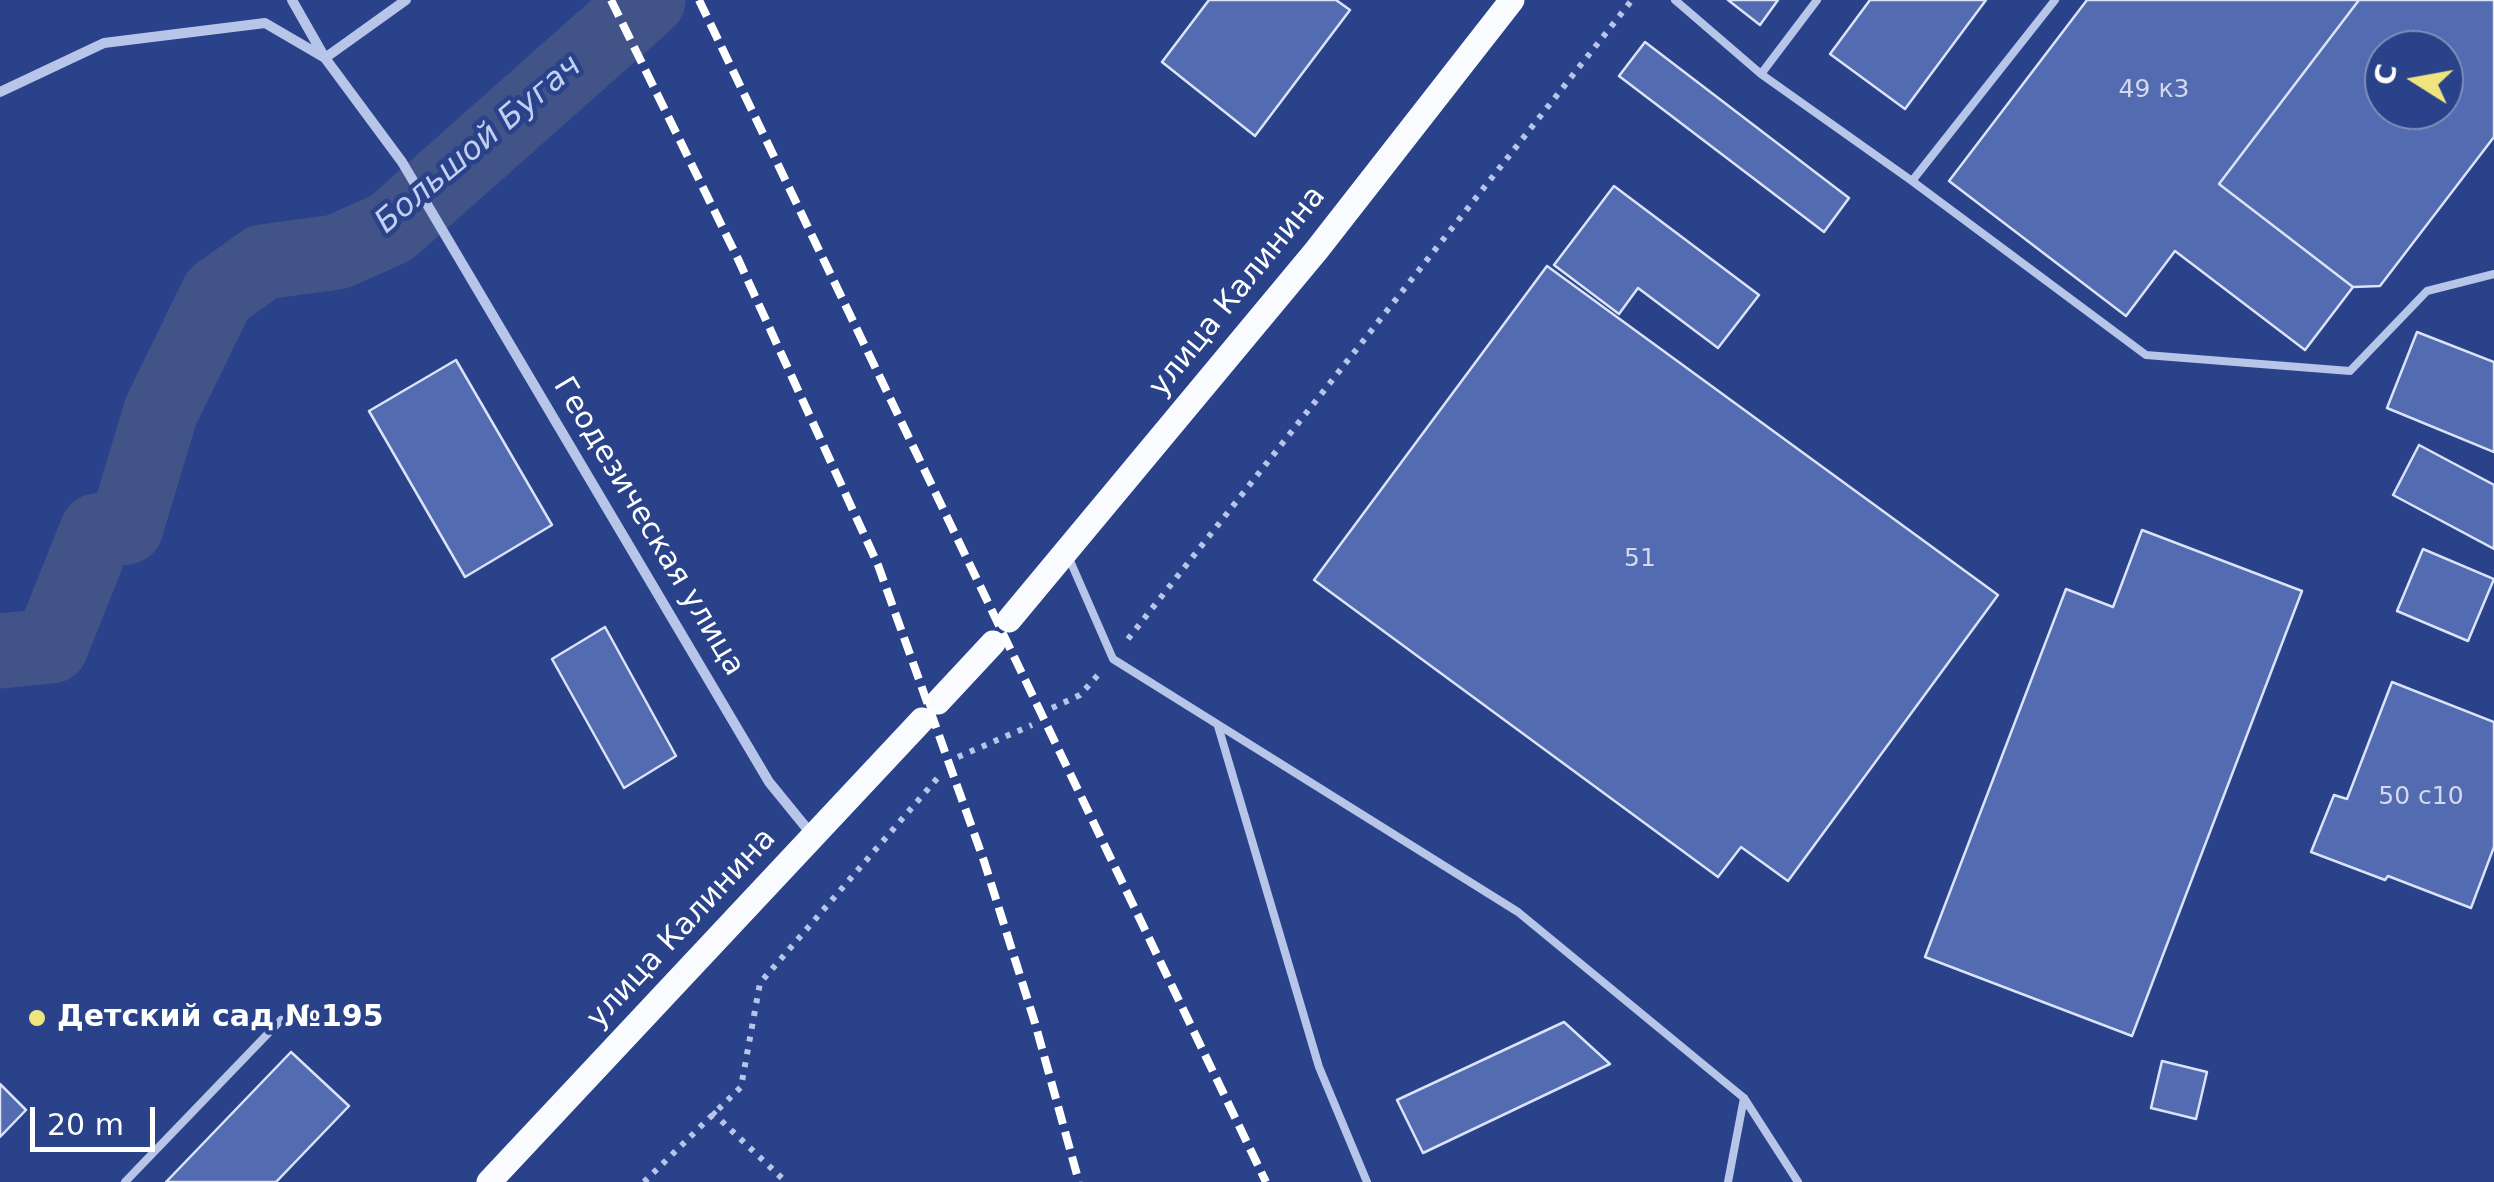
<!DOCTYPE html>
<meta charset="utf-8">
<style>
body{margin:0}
#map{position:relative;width:2494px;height:1182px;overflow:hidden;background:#29428a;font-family:"DejaVu Sans",sans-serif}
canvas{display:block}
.north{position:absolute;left:2364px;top:30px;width:100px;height:100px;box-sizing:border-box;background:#29428a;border:2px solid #7f8eb9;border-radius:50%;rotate:281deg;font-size:28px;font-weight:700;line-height:40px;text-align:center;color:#fff}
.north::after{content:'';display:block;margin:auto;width:35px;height:45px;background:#f0e47d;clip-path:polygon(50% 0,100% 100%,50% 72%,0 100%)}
.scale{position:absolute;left:30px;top:1107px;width:125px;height:45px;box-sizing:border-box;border:5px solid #fff;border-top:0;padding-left:12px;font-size:30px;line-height:35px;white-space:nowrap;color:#fff;-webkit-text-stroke:8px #29428a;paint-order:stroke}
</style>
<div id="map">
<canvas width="2494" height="1182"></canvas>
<div class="north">С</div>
<div class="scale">20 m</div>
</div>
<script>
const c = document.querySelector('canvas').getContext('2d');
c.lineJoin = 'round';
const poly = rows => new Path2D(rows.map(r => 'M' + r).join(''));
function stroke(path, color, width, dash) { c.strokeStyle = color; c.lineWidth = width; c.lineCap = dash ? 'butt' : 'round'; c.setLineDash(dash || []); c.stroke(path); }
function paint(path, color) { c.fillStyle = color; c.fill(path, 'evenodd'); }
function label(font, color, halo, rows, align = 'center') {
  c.font = font + ' "DejaVu Sans",sans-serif'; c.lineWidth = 9; c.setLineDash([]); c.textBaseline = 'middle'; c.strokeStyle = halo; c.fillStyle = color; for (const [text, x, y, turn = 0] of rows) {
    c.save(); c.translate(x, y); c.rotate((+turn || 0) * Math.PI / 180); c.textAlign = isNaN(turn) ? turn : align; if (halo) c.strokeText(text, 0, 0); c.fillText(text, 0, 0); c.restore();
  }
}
const river = poly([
 [0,651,51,646,97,531,126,527,161,411,218,294,263,262,337,252,391,228,648,0]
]);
const building = poly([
 [1209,0,1336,0,1350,10,1255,136,1162,62,1209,0],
 [1728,0,1778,0,1760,25,1728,0],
 [1870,0,1986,0,1905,109,1830,54,1870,0],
 [2087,0,2359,0,2219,184,2353,287,2305,350,2175,251,2126,316,1949,181,2087,0],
 [2359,0,2494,0,2494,137,2380,286,2353,287,2219,184,2359,0],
 [2384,50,2444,50,2444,110,2384,110,2384,50],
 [1645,42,1849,198,1824,232,1619,76,1645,42],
 [1614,186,1759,295,1718,348,1638,288,1619,314,1554,265,1614,186],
 [1547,266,1998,595,1788,881,1741,847,1718,877,1314,580,1547,266],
 [2417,332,2494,362,2494,452,2387,408,2417,332],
 [456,360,552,525,465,577,369,411,456,360],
 [2419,445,2494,485,2494,549,2393,495,2419,445],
 [2142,530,2302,591,2132,1036,1925,957,2066,589,2113,607,2142,530],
 [2423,549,2494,579,2468,641,2397,611,2423,549],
 [605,627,676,756,624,788,552,659,605,627],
 [2392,682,2494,722,2494,847,2471,908,2388,876,2385,880,2311,852,2334,795,2347,799,2392,682],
 [1564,1022,1610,1064,1423,1153,1397,1100,1564,1022],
 [291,1052,349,1106,276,1182,166,1182,291,1052],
 [2162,1061,2207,1072,2196,1119,2151,1108,2162,1061],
 [0,1084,26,1110,0,1137,0,1084]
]);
const path = poly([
 [1128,639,1632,0],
 [1052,708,1080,695,1098,675],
 [958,757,1032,725],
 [712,1112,786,1182],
 [644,1182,741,1087,760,983,941,774]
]);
const service = poly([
 [1675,0,1761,74,1912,181,2146,355,2350,371,2427,291,2494,274],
 [1761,74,1817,0],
 [1912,181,2055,0],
 [1068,556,1113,659,1518,912,1744,1098,1798,1182],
 [1218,726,1319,1067,1367,1182],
 [125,1182,281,1020],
 [1728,1182,1744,1098]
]);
const minor = poly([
 [292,0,325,58,402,162,769,782,813,836],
 [0,92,104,43,265,23,325,58,406,0]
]);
const primary = poly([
 [1009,620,1316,251,1512,0],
 [938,702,993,643],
 [489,1182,922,720]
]);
const rail = poly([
 [611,0,738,259,878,565,984,861,1035,1023,1079,1182],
 [699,0,1266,1182]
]);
const markers = [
 [37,1018,10,"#f0e47d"]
];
const numberNames = [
 ["49 к3",2154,90],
 ["51",1640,559],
 ["50 с10",2421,797]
];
const streetNames = [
 ["улица Калинина",1238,292,-51],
 ["Геодезическая улица",648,527,59],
 ["улица Калинина",682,929,-47]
];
const poiNames = [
 ["Детский сад №195",57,1018]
];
const waterNames = [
 ["Большой Бугач",479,145,-40]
];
stroke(river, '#425388', 75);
paint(building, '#526bb1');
stroke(building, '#dbe3f7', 2.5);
stroke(path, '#b7c5e9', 6, [5, 8]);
stroke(service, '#b7c5e9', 8);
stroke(minor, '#b7c5e9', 10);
stroke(primary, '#fafbfe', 25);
stroke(rail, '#fff', 8, [18, 8]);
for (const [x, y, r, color] of markers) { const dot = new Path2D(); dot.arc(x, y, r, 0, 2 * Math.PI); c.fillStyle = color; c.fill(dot); stroke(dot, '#29428a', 4); }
label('25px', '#d4daec', null, numberNames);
label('30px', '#fff', '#29428a', streetNames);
label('bold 30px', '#fff', '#29428a', poiNames, 'left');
label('italic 32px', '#c3cff0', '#29428a', waterNames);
</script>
